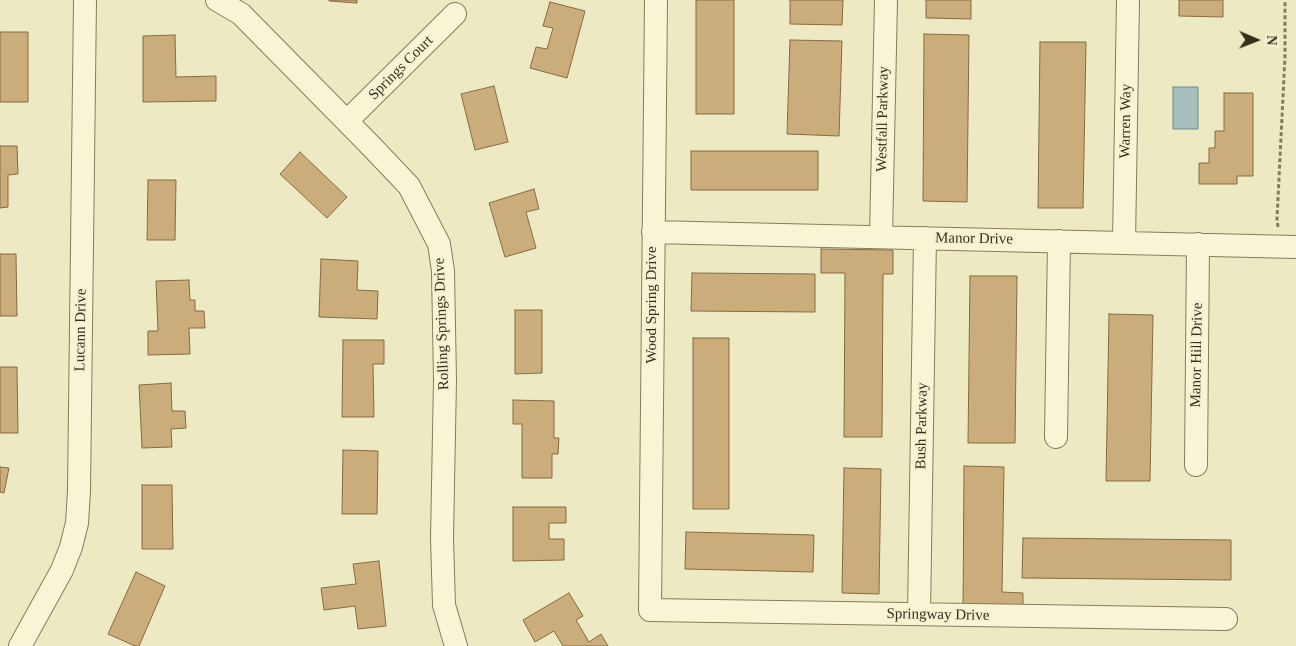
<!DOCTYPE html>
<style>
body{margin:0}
#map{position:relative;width:1296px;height:646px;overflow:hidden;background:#edeac3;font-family:Georgia,serif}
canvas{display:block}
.north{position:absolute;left:1231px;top:15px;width:50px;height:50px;-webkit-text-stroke:4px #f5f2d3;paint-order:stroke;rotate:91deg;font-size:14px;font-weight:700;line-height:20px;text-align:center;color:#37301e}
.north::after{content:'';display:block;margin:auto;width:18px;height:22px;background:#37301e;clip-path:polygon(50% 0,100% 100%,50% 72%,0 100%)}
</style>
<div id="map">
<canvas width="1296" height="646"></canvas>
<div class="north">N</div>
</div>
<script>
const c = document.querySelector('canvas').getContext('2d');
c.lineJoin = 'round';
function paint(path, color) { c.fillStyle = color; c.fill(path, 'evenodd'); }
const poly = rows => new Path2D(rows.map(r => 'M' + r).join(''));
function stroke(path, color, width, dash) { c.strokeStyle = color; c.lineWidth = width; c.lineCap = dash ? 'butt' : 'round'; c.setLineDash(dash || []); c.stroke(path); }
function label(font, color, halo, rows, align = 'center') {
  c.font = font + ' Georgia,serif'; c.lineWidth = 4.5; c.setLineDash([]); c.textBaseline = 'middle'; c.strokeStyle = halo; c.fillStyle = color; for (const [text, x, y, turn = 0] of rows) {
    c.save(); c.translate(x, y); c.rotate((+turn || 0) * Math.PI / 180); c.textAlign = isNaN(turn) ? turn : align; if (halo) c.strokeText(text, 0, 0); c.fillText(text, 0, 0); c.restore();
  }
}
const water = poly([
 [1173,87,1198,87,1198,129,1173,129,1173,87]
]);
const building = poly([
 [329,0,357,0,357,3,329,1,329,0],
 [696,0,734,0,734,114,696,114,696,0],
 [790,0,843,0,842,25,790,24,790,0],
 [926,0,971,0,971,19,926,18,926,0],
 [1179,0,1223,0,1223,17,1179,16,1179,0],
 [550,2,585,11,567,78,530,68,536,47,547,49,553,28,543,26,550,2],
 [0,32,28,32,28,102,0,102,0,32],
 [924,34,969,35,967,202,923,201,924,34],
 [175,35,176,77,216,76,216,101,143,102,143,36,175,35],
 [790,40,842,41,839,136,787,134,790,40],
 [1040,42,1086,42,1083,208,1038,208,1040,42],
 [494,86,508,142,475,150,461,94,494,86],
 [1224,93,1253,93,1253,176,1237,176,1237,184,1199,184,1199,163,1209,163,1209,148,1215,148,1215,131,1224,131,1224,93],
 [0,146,17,146,18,174,8,175,8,207,0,208,0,146],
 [691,151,818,151,818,190,691,190,691,151],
 [300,152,347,197,327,218,280,174,300,152],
 [148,180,176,180,175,240,147,240,148,180],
 [534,189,539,209,526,212,536,248,505,257,489,203,534,189],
 [821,249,893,250,893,274,883,274,882,437,844,437,845,273,821,273,821,249],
 [0,254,16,254,17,316,0,316,0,254],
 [321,259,358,261,357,290,378,291,377,319,319,317,321,259],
 [692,273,815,274,815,312,691,311,692,273],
 [970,276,1017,276,1015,443,968,443,970,276],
 [189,280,190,300,195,300,195,311,204,311,205,328,189,328,190,354,148,355,148,331,158,331,156,281,189,280],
 [515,310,542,310,542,373,515,374,515,310],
 [1109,314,1153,315,1150,481,1106,481,1109,314],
 [693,338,729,338,729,509,693,509,693,338],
 [343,340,384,340,384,364,373,364,374,417,342,417,343,340],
 [0,367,17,367,18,433,0,433,0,367],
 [171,383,172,411,185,411,186,428,171,429,172,447,142,448,139,385,171,383],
 [513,400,554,401,554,438,559,438,558,454,552,454,552,478,522,478,522,424,513,424,513,400],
 [343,450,378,451,377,514,342,514,343,450],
 [964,466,1004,467,1002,592,1023,593,1023,611,963,610,964,466],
 [0,467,9,468,4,493,0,492,0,467],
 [844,468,881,469,879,594,842,593,844,468],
 [142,485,172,485,173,549,142,549,142,485],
 [513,507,566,507,566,523,549,523,549,539,564,539,564,560,513,561,513,507],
 [686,532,814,535,813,572,685,569,686,532],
 [1023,538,1231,540,1231,580,1022,578,1023,538],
 [379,561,386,626,358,629,355,606,324,610,321,588,356,584,353,564,379,561],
 [136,572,165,586,139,646,135,646,108,634,136,572],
 [569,593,583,616,576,620,589,642,601,634,608,646,563,646,554,631,535,642,523,620,569,593]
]);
const path = poly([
 [1278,227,1277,219,1285,56,1285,0]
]);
const street = poly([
 [217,0,241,14,372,147,409,186,439,244,443,271,445,380,442,538,444,605,456,646],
 [656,0,650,610,1226,619],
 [347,121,455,14],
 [653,232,1296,247],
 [881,237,886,0],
 [1124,243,1128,0],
 [1056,437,1059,241],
 [1196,465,1198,244],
 [919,614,925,238],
 [20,646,62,570,71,547,77,523,79,491,85,0]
]);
const streetNames = [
 ["Springs Court",401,68,-45],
 ["Westfall Parkway",883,119,-89],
 ["Warren Way",1126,121,-89],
 ["Manor Drive",974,239,1],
 ["Wood Spring Drive",652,305,-90],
 ["Rolling Springs Drive",442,324,-92],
 ["Lucann Drive",81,330,-89],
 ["Manor Hill Drive",1197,355,-89],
 ["Bush Parkway",922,426,-89],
 ["Springway Drive",938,615,1]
];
paint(water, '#a5c0be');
stroke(water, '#6c8e8d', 1);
paint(building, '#caad7a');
stroke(building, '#866b41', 1);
stroke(street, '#877c5a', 24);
stroke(path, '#877c5a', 3, [4, 2.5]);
stroke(street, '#f8f5d6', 22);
label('15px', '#37301e', '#f5f2d3', streetNames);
</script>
